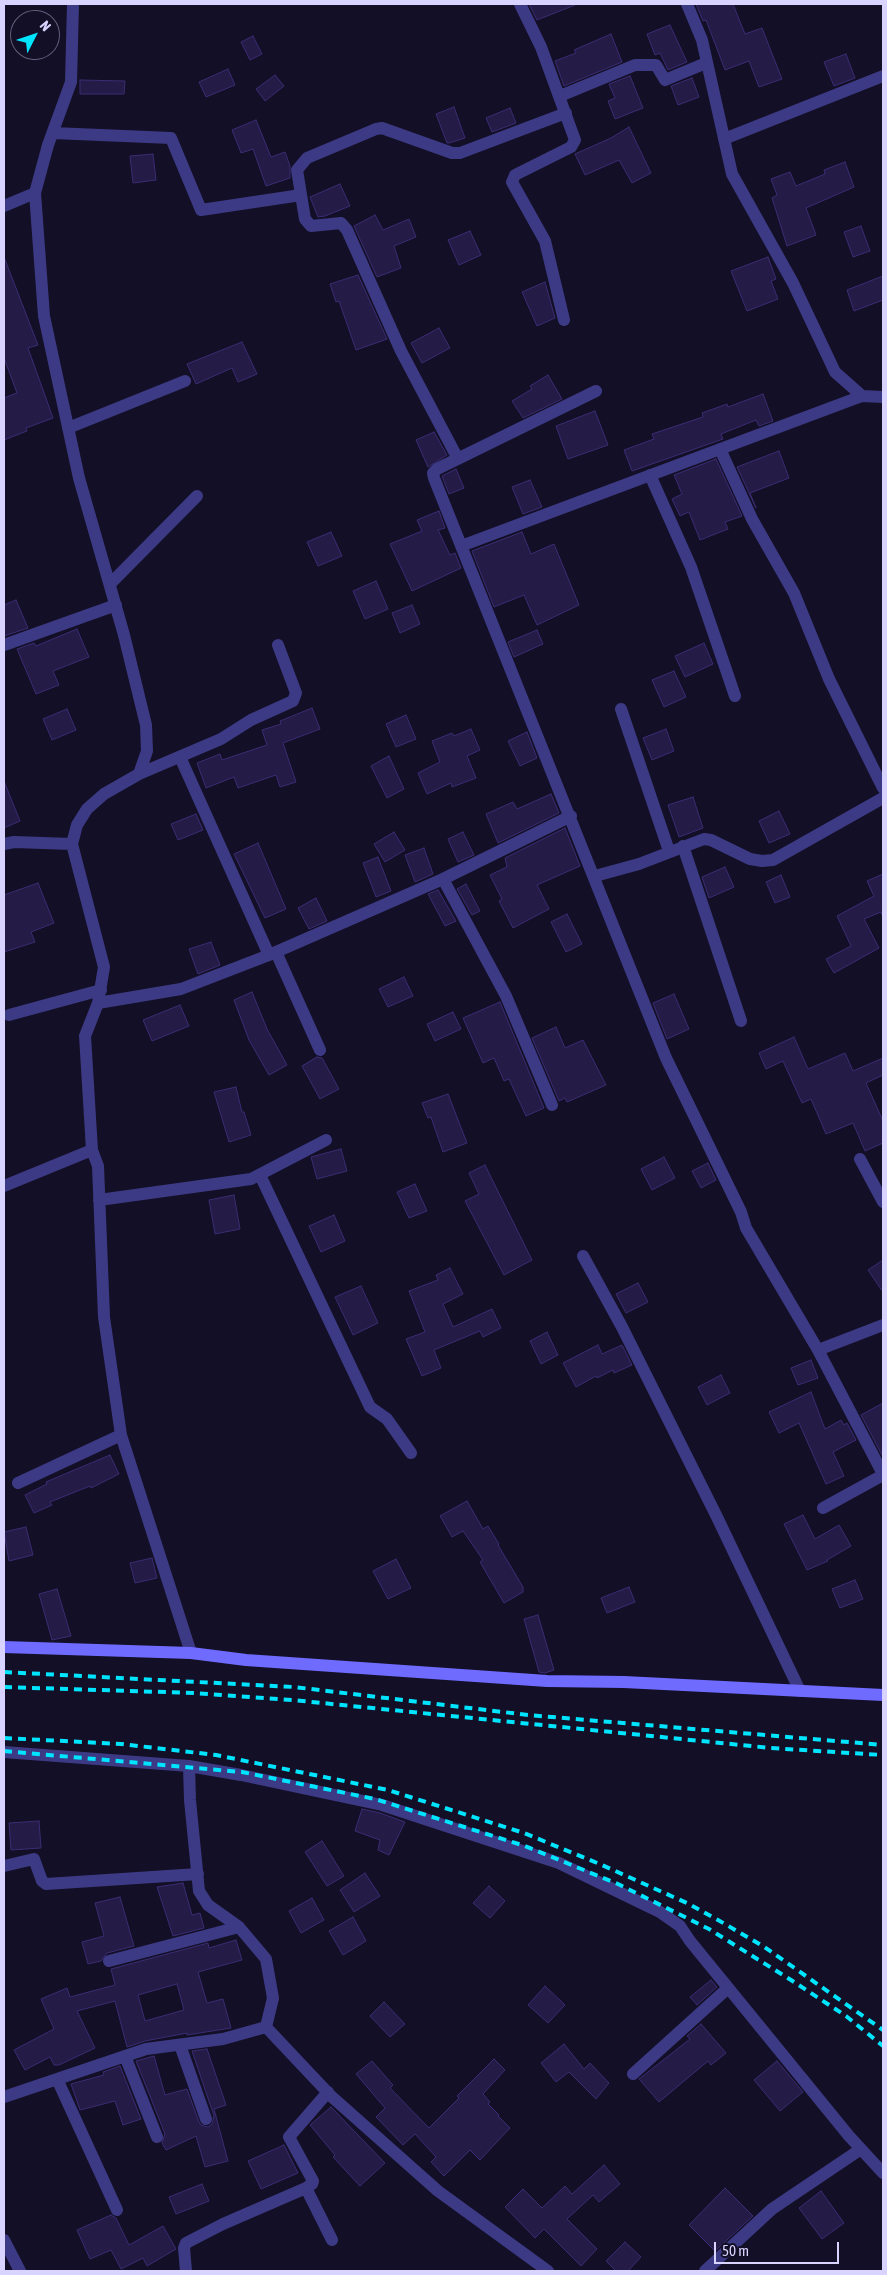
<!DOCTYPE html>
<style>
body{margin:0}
#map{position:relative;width:887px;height:2275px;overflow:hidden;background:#130f26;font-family:"Asap Condensed",sans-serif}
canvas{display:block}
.frame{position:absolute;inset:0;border:5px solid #d9d4ff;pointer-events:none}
.north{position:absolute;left:10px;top:10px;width:50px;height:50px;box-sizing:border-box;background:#130f26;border:1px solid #625e7d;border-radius:50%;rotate:49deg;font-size:14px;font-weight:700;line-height:20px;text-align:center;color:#d9d4ff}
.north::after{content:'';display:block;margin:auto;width:18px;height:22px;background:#00e5ff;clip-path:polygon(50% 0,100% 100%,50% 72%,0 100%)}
.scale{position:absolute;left:714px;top:2242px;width:125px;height:22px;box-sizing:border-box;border:2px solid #d9d4ff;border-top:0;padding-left:6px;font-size:15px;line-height:18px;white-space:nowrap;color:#d9d4ff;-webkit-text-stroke:4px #130f26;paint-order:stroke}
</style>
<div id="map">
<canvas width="887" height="2275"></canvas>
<div class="frame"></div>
<div class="north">N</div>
<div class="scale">50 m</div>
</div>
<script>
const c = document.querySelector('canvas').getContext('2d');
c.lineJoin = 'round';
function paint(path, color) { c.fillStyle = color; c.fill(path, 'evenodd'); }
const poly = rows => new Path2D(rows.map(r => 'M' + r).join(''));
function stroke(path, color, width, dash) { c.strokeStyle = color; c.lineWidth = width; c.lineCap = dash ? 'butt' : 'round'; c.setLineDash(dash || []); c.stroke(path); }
const building = poly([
 [529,4,575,4,575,5,537,20,529,4],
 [696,4,733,4,745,34,762,28,782,79,759,87,749,61,725,70,706,20,703,21,696,4],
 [670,25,687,62,668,70,660,53,655,55,647,34,670,25],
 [611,34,622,62,564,86,555,61,576,53,574,50,611,34],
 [253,36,262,54,250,60,241,42,253,36],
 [846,54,855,78,834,86,824,62,846,54],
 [228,69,235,85,206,97,199,82,228,69],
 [275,75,284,86,265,101,256,89,275,75],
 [630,76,643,108,615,119,608,101,615,98,609,84,630,76],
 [692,78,699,97,678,105,671,86,692,78],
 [80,80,125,81,124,94,80,94,80,80],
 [454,107,465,138,449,143,447,143,436,114,454,107],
 [510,108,516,123,492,132,486,118,510,108],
 [256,120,271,157,285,152,290,166,290,178,266,186,253,149,241,153,232,130,256,120],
 [629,127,651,173,632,183,619,160,585,175,575,154,611,138,629,127],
 [153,154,156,180,133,183,130,156,153,154],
 [845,162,854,187,806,208,816,235,787,246,772,198,777,195,771,179,790,172,796,186,825,174,824,170,845,162],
 [340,184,350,206,325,216,318,217,310,197,340,184],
 [375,215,383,230,409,219,416,237,394,246,401,268,377,277,354,226,375,215],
 [861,226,870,251,853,257,844,232,861,226],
 [470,231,481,255,459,265,448,240,470,231],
 [4,257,38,345,28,348,53,418,26,428,27,431,4,440,4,398,17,393,4,358,4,257],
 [768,257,776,279,771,281,778,299,747,311,731,271,768,257],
 [358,275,387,339,356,350,339,301,336,302,330,284,358,275],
 [883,276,883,300,854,311,847,290,883,276],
 [545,282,555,318,537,326,522,292,545,282],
 [439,328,450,348,422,363,411,343,439,328],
 [242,342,257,374,238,382,232,368,196,384,187,364,242,342],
 [548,375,562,399,523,418,512,401,532,389,530,386,548,375],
 [763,394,773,421,759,426,756,420,721,434,723,439,632,471,624,450,654,439,652,434,703,417,702,413,727,404,728,407,763,394],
 [595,411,608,445,568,459,556,426,595,411],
 [434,432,447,455,428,467,416,440,434,432],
 [779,451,789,478,750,493,756,508,737,467,779,451],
 [716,459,742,516,725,522,728,529,700,540,689,512,680,516,672,499,682,494,674,475,716,459],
 [456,469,464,488,449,494,442,476,456,469],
 [530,480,542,507,523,514,512,487,530,480],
 [439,511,445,528,438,530,450,555,455,553,461,568,412,591,390,544,422,531,417,520,439,511],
 [331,532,342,556,318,566,307,542,331,532],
 [522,532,531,554,554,544,579,605,537,625,524,595,494,607,472,551,522,532],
 [376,581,388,609,365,619,353,591,376,581],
 [16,600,28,628,4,636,4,605,16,600],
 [412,605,420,624,400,633,392,613,412,605],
 [77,629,89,657,53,671,59,685,36,694,17,649,34,643,36,646,77,629],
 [537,630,543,644,514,657,508,642,537,630],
 [704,643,713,664,685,677,675,656,704,643],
 [674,671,686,697,664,707,652,680,674,671],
 [312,708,320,729,283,743,296,782,280,787,276,775,238,788,234,777,206,788,197,763,220,754,222,760,267,745,262,730,281,724,280,721,312,708],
 [67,709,76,730,52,740,43,719,67,709],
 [406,715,416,739,396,747,386,724,406,715],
 [471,729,480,750,467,756,476,778,452,787,451,783,427,794,418,773,440,762,432,741,452,733,454,736,471,729],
 [666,729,674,751,652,760,643,738,666,729],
 [527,732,537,758,520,766,508,741,527,732],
 [389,756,404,789,387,798,371,766,389,756],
 [4,781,20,821,4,828,4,781],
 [551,794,559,813,498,843,486,814,513,802,517,809,551,794],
 [693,797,703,828,679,837,668,805,693,797],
 [779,811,790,834,769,843,759,821,779,811],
 [196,814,203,830,178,840,171,824,196,814],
 [565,828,580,866,537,885,549,909,513,928,499,901,502,899,490,875,507,867,505,858,565,828],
 [394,832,405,850,385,862,374,844,394,832],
 [463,832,474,855,458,862,448,839,463,832],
 [258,843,286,909,265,918,234,854,258,843],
 [424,848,433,874,415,882,405,855,424,848],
 [378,857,391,891,376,897,363,863,378,857],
 [725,867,734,887,709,898,702,877,725,867],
 [883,874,883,917,881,912,864,919,879,948,834,973,826,959,851,946,837,916,874,896,867,881,883,874],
 [781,875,790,897,775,903,766,882,781,875],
 [38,883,54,923,31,932,35,942,4,952,4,895,38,883],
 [466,884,480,911,472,915,457,889,466,884],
 [438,890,456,921,445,926,428,894,438,890],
 [316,898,327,921,309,929,298,908,316,898],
 [567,914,582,944,566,952,551,922,567,914],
 [211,942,220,965,198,974,189,949,211,942],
 [404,977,413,996,388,1007,379,989,404,977],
 [252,992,267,1029,287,1065,269,1075,249,1040,234,1000,252,992],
 [674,994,689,1029,667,1039,653,1003,674,994],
 [500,1002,544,1108,526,1116,509,1079,504,1081,494,1058,483,1063,463,1018,500,1002],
 [180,1005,189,1026,152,1041,143,1020,180,1005],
 [453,1012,461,1029,435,1041,427,1024,453,1012],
 [556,1027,565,1048,583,1040,606,1085,567,1102,565,1098,559,1101,532,1038,556,1027],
 [794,1037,808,1069,845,1053,853,1071,883,1058,883,1075,866,1083,883,1121,883,1143,865,1151,853,1123,826,1134,811,1099,802,1103,783,1061,766,1069,759,1053,794,1037],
 [317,1057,322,1058,339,1089,320,1099,302,1066,317,1057],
 [236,1087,242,1112,244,1112,251,1135,229,1142,214,1092,236,1087],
 [448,1094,467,1143,443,1152,431,1117,428,1118,422,1103,448,1094],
 [341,1149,347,1171,317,1179,311,1157,341,1149],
 [664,1157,675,1178,652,1190,641,1169,664,1157],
 [708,1163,716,1180,701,1188,692,1171,708,1163],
 [485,1165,532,1260,504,1275,465,1201,479,1194,469,1173,485,1165],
 [415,1184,427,1211,409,1218,397,1192,415,1184],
 [234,1195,240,1229,215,1234,209,1200,234,1195],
 [334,1215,345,1241,321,1252,309,1226,334,1215],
 [883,1260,883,1292,868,1270,883,1260],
 [450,1268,463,1294,443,1304,453,1327,492,1309,501,1328,483,1337,480,1331,434,1350,441,1368,422,1376,406,1339,425,1332,409,1291,438,1280,436,1275,450,1268],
 [638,1283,648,1302,626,1313,616,1294,638,1283],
 [361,1286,378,1323,353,1335,335,1297,361,1286],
 [547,1332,558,1355,541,1364,530,1341,547,1332],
 [598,1345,602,1354,622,1345,632,1365,614,1373,613,1370,597,1378,596,1376,576,1387,563,1363,598,1345],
 [811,1360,818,1378,798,1385,791,1368,811,1360],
 [721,1375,730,1393,707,1405,698,1387,721,1375],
 [811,1392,825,1429,841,1420,844,1425,847,1423,856,1440,833,1452,844,1476,826,1484,799,1423,779,1433,769,1412,811,1392],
 [883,1403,883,1457,861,1415,883,1403],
 [110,1455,119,1474,91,1488,90,1486,50,1502,52,1505,34,1513,25,1495,47,1484,46,1482,110,1455],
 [467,1501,483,1529,488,1526,499,1544,498,1545,523,1587,523,1592,504,1603,480,1562,483,1560,463,1531,452,1537,440,1516,467,1501],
 [803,1515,815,1539,839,1525,851,1546,827,1560,828,1561,807,1570,784,1524,803,1515],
 [26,1527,33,1555,9,1561,4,1532,26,1527],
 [152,1558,157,1578,135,1583,130,1563,152,1558],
 [396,1559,411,1588,388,1599,373,1571,396,1559],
 [855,1580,863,1599,840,1608,832,1589,855,1580],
 [629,1587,635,1602,607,1613,601,1598,629,1587],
 [57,1589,71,1636,52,1640,39,1594,57,1589],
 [538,1615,554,1670,545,1673,539,1672,524,1619,538,1615],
 [362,1809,380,1813,405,1822,389,1855,378,1850,380,1840,355,1831,362,1809],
 [39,1821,41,1848,11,1850,9,1823,39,1821],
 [322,1841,344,1876,327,1886,305,1852,322,1841],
 [365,1873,380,1896,354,1912,340,1890,365,1873],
 [183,1883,192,1915,200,1913,204,1928,173,1936,157,1887,183,1883],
 [489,1886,505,1901,490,1918,473,1903,489,1886],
 [120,1897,134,1946,107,1953,101,1961,88,1964,82,1942,104,1936,95,1903,120,1897],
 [312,1898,324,1920,301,1933,289,1911,312,1898],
 [353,1917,366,1941,343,1955,329,1931,353,1917],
 [236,1940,242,1960,198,1972,207,2003,223,1999,231,2028,187,2035,187,2033,145,2041,127,2047,115,2001,77,2011,95,2048,59,2065,54,2065,50,2057,25,2070,14,2050,54,2029,41,1999,67,1988,70,1997,115,1985,111,1969,208,1943,209,1948,236,1940],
 [177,1984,184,2010,145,2021,138,1995,177,1984],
 [711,1980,717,1987,697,2005,690,1997,711,1980],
 [545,1986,565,2005,548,2023,528,2005,545,1986],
 [384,2002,405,2024,390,2037,370,2016,384,2002],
 [701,2024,726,2053,711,2065,708,2061,659,2102,639,2079,690,2039,687,2036,701,2024],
 [564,2044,584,2069,590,2063,609,2083,596,2099,569,2072,556,2082,541,2063,564,2044],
 [207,2049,226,2105,214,2109,228,2161,205,2167,196,2136,166,2150,162,2143,165,2134,136,2061,154,2056,165,2095,187,2089,199,2122,201,2125,208,2127,212,2124,214,2116,192,2051,207,2049],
 [494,2059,505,2070,483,2094,490,2102,488,2104,499,2115,498,2116,510,2128,480,2160,470,2150,444,2176,431,2162,436,2157,415,2134,403,2145,376,2117,385,2108,356,2074,372,2061,393,2085,390,2088,429,2128,459,2098,457,2096,494,2059],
 [777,2061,803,2092,780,2111,754,2080,777,2061],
 [120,2066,141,2119,123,2125,115,2101,80,2110,71,2084,104,2075,103,2072,120,2066],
 [331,2107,385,2163,360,2186,333,2157,335,2155,310,2125,331,2107],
 [284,2145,298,2173,261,2189,248,2161,284,2145],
 [604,2165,620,2184,599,2202,593,2195,567,2219,597,2249,581,2266,544,2229,535,2238,505,2207,523,2189,542,2208,565,2186,572,2194,604,2165],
 [202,2184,209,2201,176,2214,169,2197,202,2184],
 [725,2188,753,2216,715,2251,689,2225,725,2188],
 [821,2191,844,2223,822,2239,799,2208,821,2191],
 [111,2215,116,2218,129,2245,163,2226,176,2249,147,2266,143,2258,121,2269,111,2250,90,2259,77,2230,111,2215],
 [625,2242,641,2257,628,2271,616,2271,606,2261,625,2242]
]);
const street = poly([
 [73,4,71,82,48,145,35,193,44,316,79,478,124,635,146,725,147,751,139,774,104,794,87,809,77,825,72,844,104,967,98,1003,85,1036,92,1150,98,1166,104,1317,121,1435,191,1653],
 [520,4,541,47,575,140,571,147,515,175,512,182,545,241,564,320],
 [687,4,702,40,732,174,793,283,835,372,862,396,883,397],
 [560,96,635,65,656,65,665,80,706,63],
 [53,133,171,138,201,210,301,195],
 [724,139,883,76],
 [4,206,35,193],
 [596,391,437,469,433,473,434,478,666,1058,741,1212,746,1228,818,1350,883,1474],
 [68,428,185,381],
 [720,449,752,519,794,593,829,679,883,788],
 [458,459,401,351,347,230,341,223,311,226,305,219,297,170,307,158,376,129,382,128,452,153,460,153,566,113],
 [650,475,691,567,735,696],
 [461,546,862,396],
 [110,584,197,496],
 [4,645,116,605],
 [621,709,669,851],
 [180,757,269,955],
 [139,774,221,739,251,720,293,701,296,693,278,645],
 [4,844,14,842,72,844],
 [683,846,741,1021],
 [595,876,639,864,704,839,711,840,750,859,762,861,773,860,883,798],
 [443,879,506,996,552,1105],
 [276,952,320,1050],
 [98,1003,181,989,269,955,443,879,571,816],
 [9,1015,101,990],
 [860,1159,883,1202],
 [260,1175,370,1407,387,1419,411,1453],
 [4,1186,92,1150],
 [99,1200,251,1179,326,1140],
 [583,1256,622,1327,717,1517,800,1691],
 [818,1350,883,1325],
 [18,1483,121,1435],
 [823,1508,883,1475],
 [4,1752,189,1766,241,1775,382,1805,559,1863,660,1912,680,1926,690,1941,849,2136,883,2173],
 [4,1866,34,1859,42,1881,46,1884,198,1874],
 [109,1961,239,1927],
 [266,2027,331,2096,438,2191,548,2271],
 [180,2045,206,2119],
 [125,2056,157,2137],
 [633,2074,728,1988],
 [57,2079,117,2210],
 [4,2097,146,2049,223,2039,266,2027,273,1998,266,1959,239,1927,208,1905,199,1891,190,1800,189,1766],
 [306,2188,332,2240],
 [4,2240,20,2271],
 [186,2271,184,2248,186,2243,223,2224,306,2188,312,2184,313,2181,289,2137,328,2092],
 [705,2271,772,2209,861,2149]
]);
const secondary = poly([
 [4,1647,191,1653,246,1660,547,1681,624,1682,883,1695]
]);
const rail = poly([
 [4,1672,294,1687,528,1715,883,1745],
 [4,1687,194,1693,292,1700,771,1748,883,1755],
 [4,1738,121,1744,216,1755,388,1790,524,1833,602,1865,689,1904,718,1920,763,1946,883,2030],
 [4,1751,242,1772,375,1799,525,1846,618,1884,709,1929,791,1980,846,2016,883,2046]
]);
paint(building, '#241b47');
stroke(building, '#3b2d73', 1);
stroke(street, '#3d3a85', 12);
stroke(secondary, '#6f6bff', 12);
stroke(rail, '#00e5ff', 4, [8, 6]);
</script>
